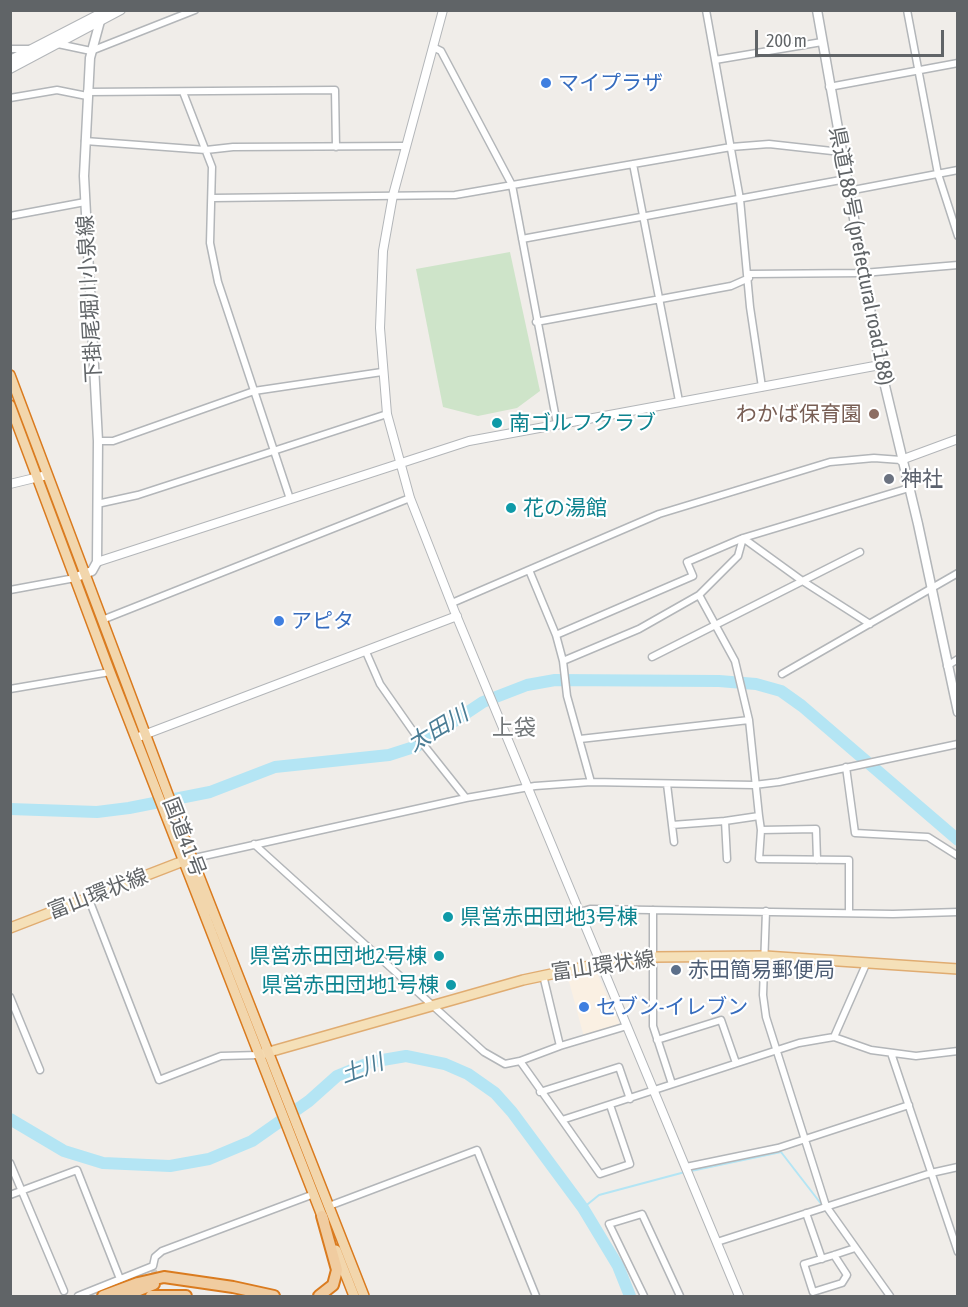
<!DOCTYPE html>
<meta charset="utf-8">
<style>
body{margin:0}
#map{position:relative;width:968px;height:1307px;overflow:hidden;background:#f0ede9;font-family:"Asap Condensed",sans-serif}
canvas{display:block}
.frame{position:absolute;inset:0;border:12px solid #606467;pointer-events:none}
.scale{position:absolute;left:755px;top:30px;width:189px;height:27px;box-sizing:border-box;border:3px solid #606467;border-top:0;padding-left:8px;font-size:18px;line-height:21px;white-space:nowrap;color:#606467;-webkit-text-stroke:4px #fff;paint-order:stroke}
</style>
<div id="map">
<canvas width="968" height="1307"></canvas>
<div class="frame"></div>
<div class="scale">200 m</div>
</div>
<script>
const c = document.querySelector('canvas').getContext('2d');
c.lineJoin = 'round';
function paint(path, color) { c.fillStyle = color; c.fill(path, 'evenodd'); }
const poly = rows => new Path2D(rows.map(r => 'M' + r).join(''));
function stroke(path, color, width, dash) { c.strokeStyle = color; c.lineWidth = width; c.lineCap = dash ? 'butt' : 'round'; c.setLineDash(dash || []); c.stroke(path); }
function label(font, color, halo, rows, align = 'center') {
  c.font = font + ' "Asap Condensed","Noto Sans JP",sans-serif'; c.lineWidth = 4.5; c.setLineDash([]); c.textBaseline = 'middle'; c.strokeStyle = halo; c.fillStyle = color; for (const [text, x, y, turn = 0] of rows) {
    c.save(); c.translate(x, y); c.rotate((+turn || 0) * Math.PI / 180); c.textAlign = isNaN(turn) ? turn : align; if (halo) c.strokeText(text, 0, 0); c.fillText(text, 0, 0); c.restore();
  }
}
const commercial = poly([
 [593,970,598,975,620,1025,584,1037,567,974]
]);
const green = poly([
 [510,252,540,391,517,408,478,416,443,407,416,269]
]);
const stream = poly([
 [691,1171,781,1152,822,1205],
 [583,1208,599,1195,685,1172],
 [825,1210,850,1244]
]);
const river = poly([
 [10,809,97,812,129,808,210,792,275,767,389,755,417,746,483,702,527,685,555,680,719,681,756,684,781,691,802,706,958,840],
 [10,1119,64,1151,103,1163,170,1166,209,1159,252,1141,309,1101,337,1076,371,1062,406,1056,445,1064,468,1074,495,1093,512,1112,583,1208,618,1266,630,1296]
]);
const minorTunnel = poly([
 [154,1270,157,1296]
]);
const minor = poly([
 [706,10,740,199,750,307,762,387],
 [907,10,938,174,958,236],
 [58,44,91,51,195,10],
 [433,47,441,51,512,185,557,424],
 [10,49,31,49],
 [715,60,822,42],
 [829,87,958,63],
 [87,92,335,90,336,147],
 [183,92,212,167,210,243,218,282,290,499],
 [10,98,57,90,87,96],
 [85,141,206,150,233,147,405,146],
 [633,164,679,401],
 [848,191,958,170],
 [213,198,455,195,731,147,769,144,841,152],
 [10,216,85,202],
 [522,239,846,179],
 [749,274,863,273,958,265],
 [536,322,731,286,749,278],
 [98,441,113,441,254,391,382,372],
 [97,504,138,495,387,414],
 [529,570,556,635,563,661],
 [10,590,75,578],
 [699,595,738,556,743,538,801,580,870,624],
 [452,603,659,514,830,462,874,458,901,460],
 [102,620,410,498],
 [556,635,693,576,687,562,743,538,909,488],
 [366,652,380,684,415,734,466,798],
 [652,657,860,552],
 [947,666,958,659],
 [782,674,958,573],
 [10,689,110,672],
 [580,739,749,720],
 [846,767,855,833,928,837,958,856],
 [591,782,567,696,563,661,639,629,699,595,735,661,749,720,759,816],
 [667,784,674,842],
 [672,825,725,821],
 [254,844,484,1052,505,1064,520,1061,562,1120,799,1043,822,1039,834,1037,871,1050,916,1056,958,1051],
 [190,859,466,798,535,786,591,782,754,785,779,782,958,744],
 [727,859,725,821,759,816,761,830],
 [817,860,816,829,761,830,759,859,849,860,849,913],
 [88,897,159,1080,221,1056,259,1055],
 [653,910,653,1026,672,1084],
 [766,911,763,995,766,1017,826,1206,890,1296],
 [580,912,590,909,893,914,958,912],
 [10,997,40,1070],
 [834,1037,867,962],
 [657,1040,721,1020,736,1063],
 [560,1046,627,1026],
 [891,1053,958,1252],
 [520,1061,560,1046,543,975],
 [540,1092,619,1067,630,1099],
 [562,1120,600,1174,630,1164,610,1105],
 [10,1163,64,1291],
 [686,1167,778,1148,909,1105],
 [10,1195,77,1170,120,1279],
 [329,1206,477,1150,536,1296],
 [806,1213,822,1259],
 [717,1242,931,1173,958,1167],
 [834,1255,847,1275,842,1283,813,1292,804,1264,834,1255,855,1248],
 [78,1296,153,1266,155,1257,162,1251,314,1194],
 [644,1296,609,1224,642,1214,680,1296]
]);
const tertiary = poly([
 [443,10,393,195,383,251,380,328,387,414,410,498,454,610,739,1296],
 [10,60,105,11],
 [10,69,121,10],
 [901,460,958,439],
 [10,484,47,475],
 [97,562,469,441,880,365],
 [141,736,457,616]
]);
const secondary = poly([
 [817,10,880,365,918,524,958,712],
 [79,576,92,571,97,562,98,441,84,176,90,58,103,10]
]);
const primary = poly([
 [10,928,186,860],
 [262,1054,523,980,613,961,653,957,765,956,958,969]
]);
const trunk = poly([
 [10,375,192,858,364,1296],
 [10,405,110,672,324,1221],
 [336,1250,354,1296]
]);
const motorway = poly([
 [103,1296,138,1283,164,1277,233,1287,274,1296],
 [124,1296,154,1284],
 [151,1296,186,1296],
 [319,1296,333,1285,337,1270,322,1216]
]);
const markers = [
 [546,83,6,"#3f7fe0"],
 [874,414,6,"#8d6e63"],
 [497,423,6,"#0f9aa8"],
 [889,479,6,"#6b7280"],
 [511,508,6,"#0f9aa8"],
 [279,621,6,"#3f7fe0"],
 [448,917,6,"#0f9aa8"],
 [439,956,6,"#0f9aa8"],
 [676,970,6,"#5c6f8a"],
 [451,985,6,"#0f9aa8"],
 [584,1007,6,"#3f7fe0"]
];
const shopNames = [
 ["マイプラザ",558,83],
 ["アピタ",291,621],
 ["セブン-イレブン",596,1007]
];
const streetNames = [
 ["県道188号 (prefectural road 188)",861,256,79],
 ["下掛尾堀川小泉線",90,299,-93],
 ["国道41号",184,837,69],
 ["富山環状線",98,894,-21],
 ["富山環状線",603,966,-8]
];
const educationNames = [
 ["わかば保育園",862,414]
];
const cultureNames = [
 ["南ゴルフクラブ",509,423],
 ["花の湯館",523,508],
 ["県営赤田団地3号棟",460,917],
 ["県営赤田団地2号棟",427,956,"right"],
 ["県営赤田団地1号棟",439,985,"right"]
];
const worshipNames = [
 ["神社",901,479]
];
const serviceNames = [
 ["赤田簡易郵便局",688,970]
];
const neighbourhoodNames = [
 ["上袋",514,728]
];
const waterNames = [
 ["太田川",438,729,-31],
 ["土川",362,1069,-20]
];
paint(commercial, '#faf0e3');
paint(green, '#cee4c9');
stroke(stream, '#b4e5f4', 2);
stroke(river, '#b4e5f4', 12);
stroke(minorTunnel, '#cccbc8', 6, [6, 3]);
stroke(minor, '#b3b6b9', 9);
stroke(tertiary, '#b3b6b9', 10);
stroke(secondary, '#b3b6b9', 11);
stroke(primary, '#e0ac71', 12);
stroke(trunk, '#da7b1f', 12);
stroke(motorway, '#da7b1f', 14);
stroke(minor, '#fff', 6);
stroke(tertiary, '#fff', 8);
stroke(secondary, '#fff', 8);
stroke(primary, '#f5e0b8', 9);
stroke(trunk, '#f2d6ac', 9);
stroke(motorway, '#f0cca0', 10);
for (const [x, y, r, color] of markers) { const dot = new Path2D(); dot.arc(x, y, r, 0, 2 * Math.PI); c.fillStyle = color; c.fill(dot); stroke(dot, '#fff', 2); }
label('21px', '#366cbe', '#fff', shopNames, 'left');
label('21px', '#606467', '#fff', streetNames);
label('21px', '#785e54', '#fff', educationNames, 'right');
label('21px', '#0d838f', '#fff', cultureNames, 'left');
label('21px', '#5b616d', '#fff', worshipNames, 'left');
label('21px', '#4e5e75', '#fff', serviceNames, 'left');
label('22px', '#717678', '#fff', neighbourhoodNames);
label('italic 22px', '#4b7d95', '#fff', waterNames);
</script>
